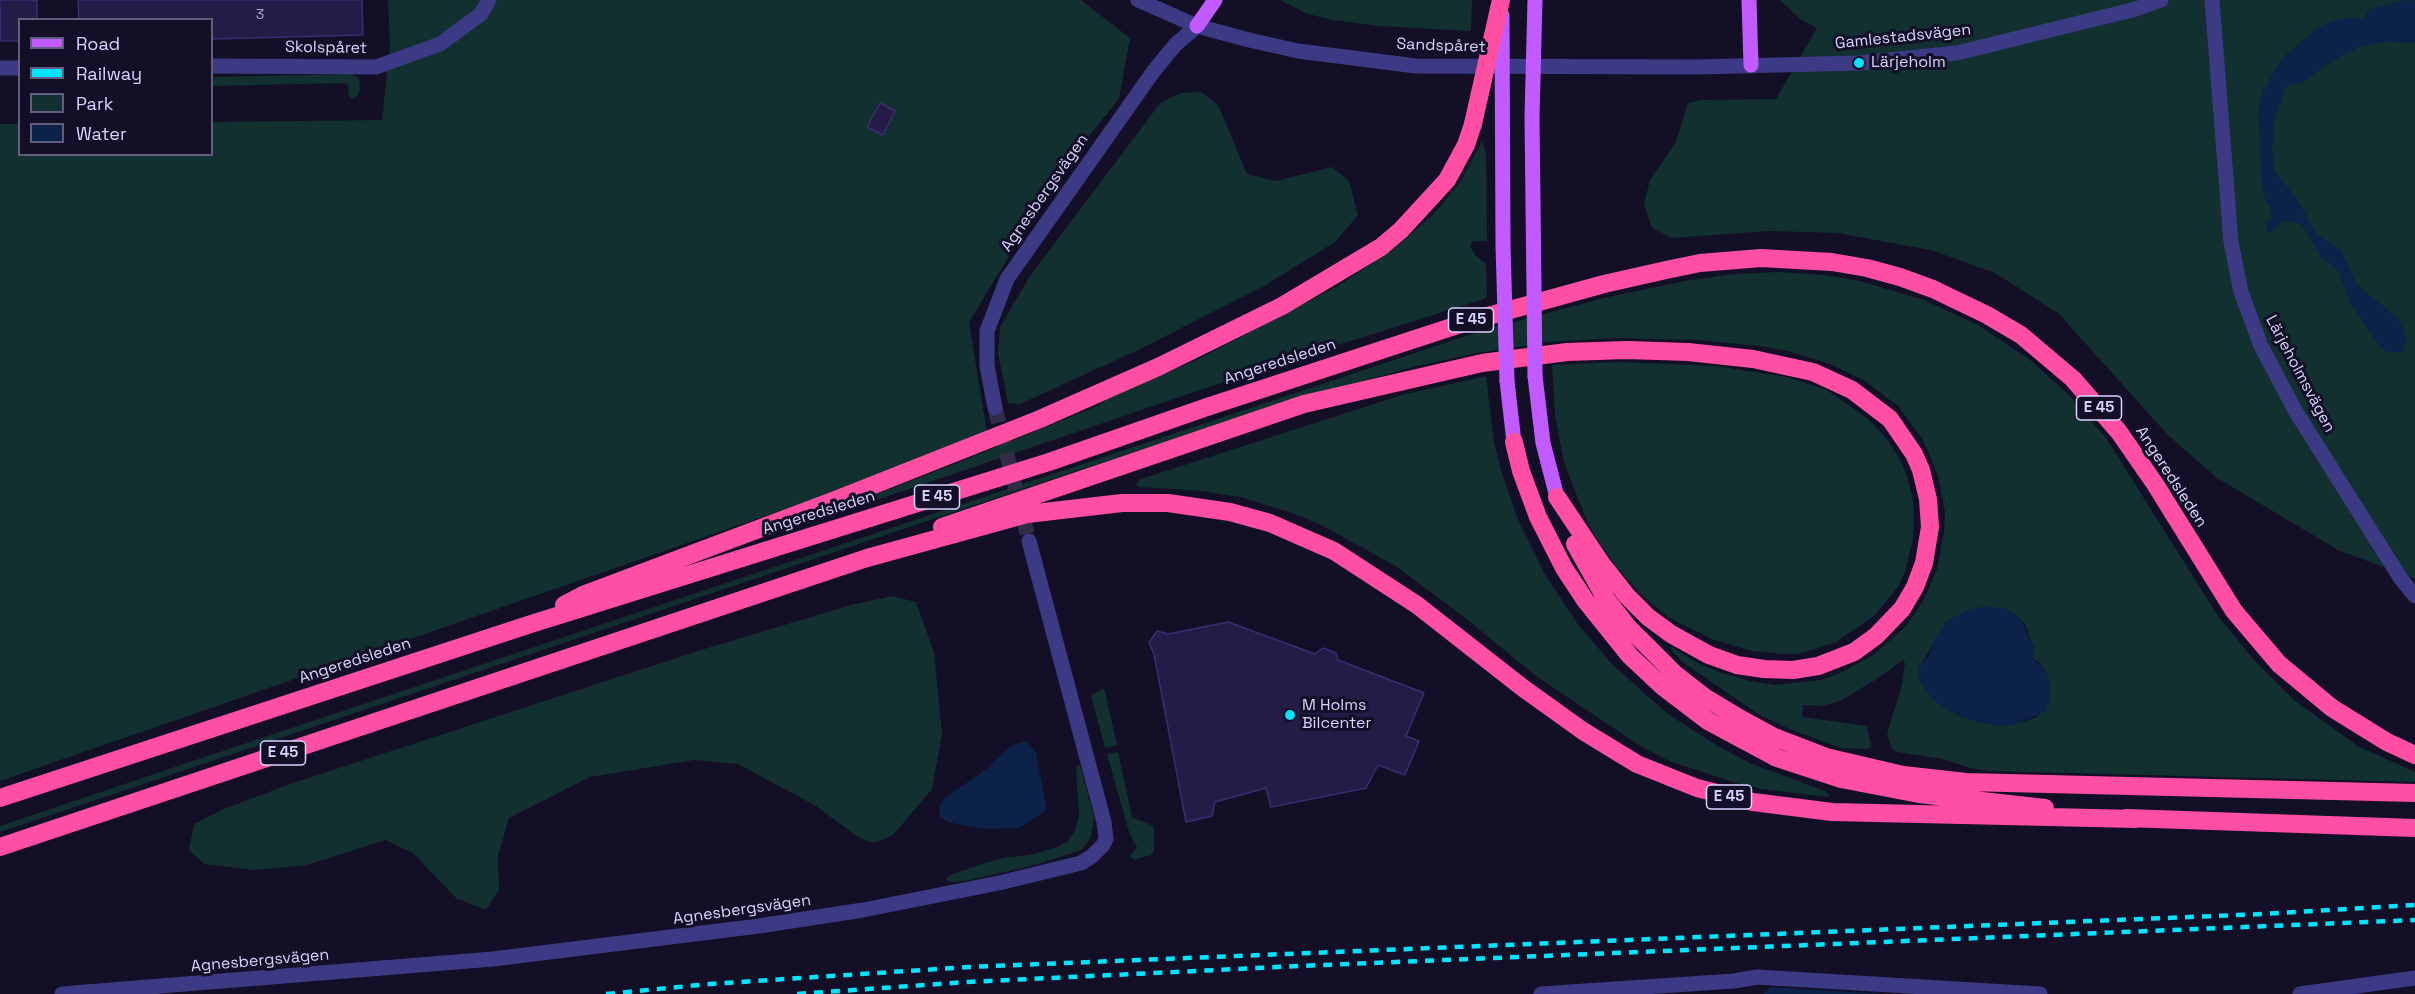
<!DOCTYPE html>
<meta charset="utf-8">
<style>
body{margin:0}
#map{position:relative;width:2415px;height:994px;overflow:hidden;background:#130f26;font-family:"Space Grotesk",sans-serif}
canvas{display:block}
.legend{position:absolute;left:18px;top:18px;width:195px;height:138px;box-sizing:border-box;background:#130f26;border:2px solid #625e7d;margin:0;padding:8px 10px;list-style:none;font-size:18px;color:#d9d4ff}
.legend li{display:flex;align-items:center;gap:12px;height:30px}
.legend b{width:30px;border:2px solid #625e7d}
</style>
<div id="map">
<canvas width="2415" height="994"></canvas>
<ul class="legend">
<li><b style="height:8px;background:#c25bff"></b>Road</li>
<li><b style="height:8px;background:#00e5ff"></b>Railway</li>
<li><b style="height:16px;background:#12302f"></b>Park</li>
<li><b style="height:16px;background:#0c2248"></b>Water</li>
</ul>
</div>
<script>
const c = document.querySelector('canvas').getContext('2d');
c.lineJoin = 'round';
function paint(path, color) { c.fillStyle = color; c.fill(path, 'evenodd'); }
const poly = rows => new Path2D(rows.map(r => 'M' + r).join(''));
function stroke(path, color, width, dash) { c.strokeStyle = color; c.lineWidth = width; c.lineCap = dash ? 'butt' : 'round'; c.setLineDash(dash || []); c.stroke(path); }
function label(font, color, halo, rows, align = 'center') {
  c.font = font + ' "Space Grotesk",sans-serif'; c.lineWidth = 6; c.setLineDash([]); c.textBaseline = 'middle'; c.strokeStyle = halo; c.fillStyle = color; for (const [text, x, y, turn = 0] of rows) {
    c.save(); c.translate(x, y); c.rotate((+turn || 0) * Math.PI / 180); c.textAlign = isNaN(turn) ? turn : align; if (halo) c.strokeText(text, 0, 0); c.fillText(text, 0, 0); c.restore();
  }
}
const green = poly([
 [388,0,1081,0,1130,38,1119,99,1061,171,969,322,988,439,0,781,0,124,19,124,20,154,212,154,212,122,382,120,390,45],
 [1280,0,1472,0,1471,31,1379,26,1332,20,1308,14],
 [1780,0,2415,0,2415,579,2338,550,2217,478,2168,435,2059,314,1995,273,1931,250,1837,233,1770,231,1671,238,1652,228,1644,204,1650,180,1676,142,1688,103,1702,100,1776,99,1817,28,1800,19],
 [351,74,359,78,360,90,357,96,352,99,349,96,348,85,345,83,212,86,212,77],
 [1201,92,1218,105,1247,174,1275,181,1332,167,1349,181,1358,215,1335,242,1264,286,1138,350,1020,404,1008,403,998,353,1000,327,1030,276,1161,102,1181,93],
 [1482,141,1486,152,1487,241,1473,241,1470,246,1475,255,1486,264,1487,298,1262,369,806,524,809,520,952,465,1097,406,1107,399,1196,360,1338,286,1393,249,1433,215,1461,181],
 [1777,272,1824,275,1860,281,1924,300,1978,325,2029,359,2069,395,2106,438,2218,616,2254,660,2295,701,2358,746,2415,772,2415,782,1990,771,1970,768,1943,759,1897,752,1892,749,1887,734,1902,685,1905,663,1903,660,1875,680,1840,701,1822,706,1803,705,1802,717,1867,726,1871,746,1868,749,1841,748,1787,728,1760,715,1685,664,1673,652,1670,646,1698,663,1719,672,1750,681,1775,685,1821,680,1838,674,1872,656,1905,627,1914,615,1924,599,1937,569,1944,532,1945,512,1938,476,1930,456,1923,440,1898,406,1865,381,1830,364,1788,351,1758,346,1697,340,1618,338,1548,342,1477,353,1417,366,1346,386,1124,455,0,832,0,826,175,767,1484,330,1608,297,1685,281,1734,274],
 [1965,612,2024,622,2034,648,2034,660,2039,662,2045,670,2050,686,2049,701,2036,717,2023,722,2001,726,1975,721,1958,715,1932,699,1921,665,1946,622],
 [1620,362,1716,366,1787,377,1827,390,1867,418,1886,438,1900,459,1908,479,1913,501,1914,520,1913,539,1905,572,1898,587,1874,616,1836,642,1799,654,1781,654,1752,651,1714,640,1668,617,1641,594,1616,566,1595,536,1584,514,1564,462,1555,415,1552,365],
 [1486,376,1494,442,1501,470,1517,517,1544,573,1579,626,1613,665,1668,714,1721,748,1750,763,1825,791,1829,795,1828,797,1762,789,1736,783,1669,761,1640,746,1536,676,1464,617,1394,565,1323,526,1292,513,1244,498,1204,491,1139,487,1136,484,1141,479,1402,395],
 [892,596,916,602,934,652,942,734,932,789,893,835,874,843,858,837,816,806,738,764,694,760,590,777,509,818,498,856,499,890,486,910,456,898,413,853,385,840,307,865,254,870,204,864,189,850,194,824,224,809,290,784,701,650,851,605],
 [1103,689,1105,691,1117,745,1105,748,1091,695],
 [1118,752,1132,817,1153,826,1154,829,1154,851,1150,855,1134,860,1130,856,1137,847,1129,832,1107,754],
 [1080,765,1094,818,1091,837,1082,850,1031,866,966,881,952,882,946,880,948,876,982,864,1003,858,1030,855,1057,847,1068,841,1075,830,1079,816,1076,770,1077,766]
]);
const water = poly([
 [2402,0,2415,1,2415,43,2384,42,2361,46,2326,65,2304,82,2286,86,2274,122,2272,152,2275,171,2298,201,2317,234,2341,250,2357,285,2395,315,2405,332,2406,341,2404,351,2395,353,2386,351,2378,345,2351,304,2337,269,2321,258,2303,226,2291,221,2282,221,2277,229,2268,234,2266,225,2271,218,2271,209,2266,202,2262,185,2258,109,2263,91,2282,58,2317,28,2343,18,2364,19,2368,10],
 [1986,606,2007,609,2019,616,2034,648,2034,661,2042,666,2049,679,2050,695,2046,711,2014,725,2001,726,1975,721,1947,710,1932,699,1921,683,1918,673,1919,668,1930,653,1934,640,1946,622,1967,610],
 [1026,741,1036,753,1047,810,1019,828,982,829,948,822,940,817,939,807,945,798,985,770,1012,745],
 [1771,987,1883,994,1763,994]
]);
const building = poly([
 [0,0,37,0,37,20,20,20,20,41,0,41,0,0],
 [78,0,362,0,363,35,212,39,212,20,79,20,78,0],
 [880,103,895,111,883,135,867,127,880,103],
 [1228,622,1315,654,1323,648,1336,653,1338,660,1424,693,1406,736,1419,741,1405,775,1378,765,1366,788,1271,807,1266,788,1215,802,1212,816,1186,822,1154,654,1149,643,1157,631,1168,634,1228,622]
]);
const minorTunnel = poly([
 [995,408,1029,541]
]);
const minor = poly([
 [1138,0,1197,26,1249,40,1298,51,1416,66,1696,67,1859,63,1957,53,2136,9,2161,0],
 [2212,0,2231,242,2241,292,2261,346,2296,412,2401,579,2415,596],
 [212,66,376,67,440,44,481,14,489,0],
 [0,68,20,68],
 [995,408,987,366,987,331,1007,279,1153,72,1175,45,1197,26],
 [62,994,493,959,759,926,863,910,999,883,1081,863,1091,857,1103,845,1106,839,1104,822,1029,541],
 [1541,994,1734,981,1757,977,2040,994],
 [2300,994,2415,978]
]);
const major = poly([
 [1749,0,1751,65],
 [1197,26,1215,0],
 [1535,376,1543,443,1557,497],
 [1507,381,1514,442]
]);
const highway = poly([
 [1514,442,1521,471,1538,517,1564,568,1585,600,1630,656,1662,686,1708,721,1777,758,1841,779,1919,794,2045,808],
 [942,527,1304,404,1482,363,1567,352,1627,350,1688,352,1753,359,1813,372,1852,390,1890,419,1914,454,1921,470,1928,499,1930,527,1924,563,1915,587,1902,609,1876,636,1854,652,1818,666,1793,670,1764,669,1737,665,1709,655,1671,634,1648,617,1627,596,1601,563,1557,497],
 [1575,544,1606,599,1628,627,1675,674,1706,698,1739,718,1774,737,1826,757,1903,775,1966,782,2415,793],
 [564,605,583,595,833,501,1040,419,1158,367,1282,306,1381,247,1401,230,1447,180,1466,145,1473,124],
 [0,798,531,624,1049,462,1207,407,1470,321,1604,284,1666,270,1700,263,1761,258,1832,262,1867,268,1900,277,1933,289,1987,315,2021,335,2073,379,2119,432,2155,484,2234,611,2279,664,2332,708,2387,742,2415,755],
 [2126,818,2415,828],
 [0,847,867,558,1027,514,1122,503,1168,503,1230,512,1270,523,1334,551,1417,605,1523,688,1583,731,1637,764,1697,788,1753,802,1832,812,2136,819]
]);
const rail = poly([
 [606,994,710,984,968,967,2263,914,2415,905],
 [797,994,967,982,1299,966,2415,920]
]);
const majorBridge = poly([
 [1502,15,1503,246,1507,381],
 [1535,376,1532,117,1535,0]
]);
const highwayBridge = poly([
 [1473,124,1501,0]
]);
const markers = [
 [1859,63,6,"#00e5ff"],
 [1290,715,6,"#00e5ff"]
];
const numberNames = [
 ["3",260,15]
];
const shields = [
 [1471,320,45],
 [2099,408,45],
 [937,497,45],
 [283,753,45],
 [1729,797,45]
];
const shieldNames = [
 ["E 45",1471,320],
 ["E 45",2099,408],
 ["E 45",937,497],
 ["E 45",283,753],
 ["E 45",1729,797]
];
const streetNames = [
 ["Gamlestadsvägen",1903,37,-6],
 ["Sandspåret",1441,46,2],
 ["Skolspåret",326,48,1],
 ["Agnesbergsvägen",1045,193,-55],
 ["Angeredsleden",1280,362,-18],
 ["Lärjeholmsvägen",2300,374,62],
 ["Angeredsleden",2171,477,57],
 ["Angeredsleden",819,513,-17],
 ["Angeredsleden",355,661,-18],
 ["Agnesbergsvägen",742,910,-8],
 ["Agnesbergsvägen",260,961,-5]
];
const poiNames = [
 ["Lärjeholm",1871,63],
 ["M Holms",1302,706],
 ["Bilcenter",1302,724]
];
paint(green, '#12302f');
paint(water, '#0c2248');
paint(building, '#241b47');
stroke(building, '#3b2d73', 1.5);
stroke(minorTunnel, '#312d47', 15, [15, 8]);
stroke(minor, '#3d3a85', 15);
stroke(major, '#c25bff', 15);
stroke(highway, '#ff4fa3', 18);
stroke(rail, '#00e5ff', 4.5, [9, 8]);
stroke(majorBridge, '#c25bff', 15);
stroke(highwayBridge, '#ff4fa3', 18);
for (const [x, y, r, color] of markers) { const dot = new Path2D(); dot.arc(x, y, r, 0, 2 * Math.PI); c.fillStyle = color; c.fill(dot); stroke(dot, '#130f26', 2); }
label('14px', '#aca6d1', null, numberNames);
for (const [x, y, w] of shields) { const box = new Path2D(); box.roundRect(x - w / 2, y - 12, w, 24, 4.5); c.fillStyle = '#130f26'; c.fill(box); stroke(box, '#d9d4ff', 1.5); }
label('bold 15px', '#d9d4ff', null, shieldNames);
label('16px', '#d9d4ff', '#130f26', streetNames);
label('16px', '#d9d4ff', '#130f26', poiNames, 'left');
</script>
